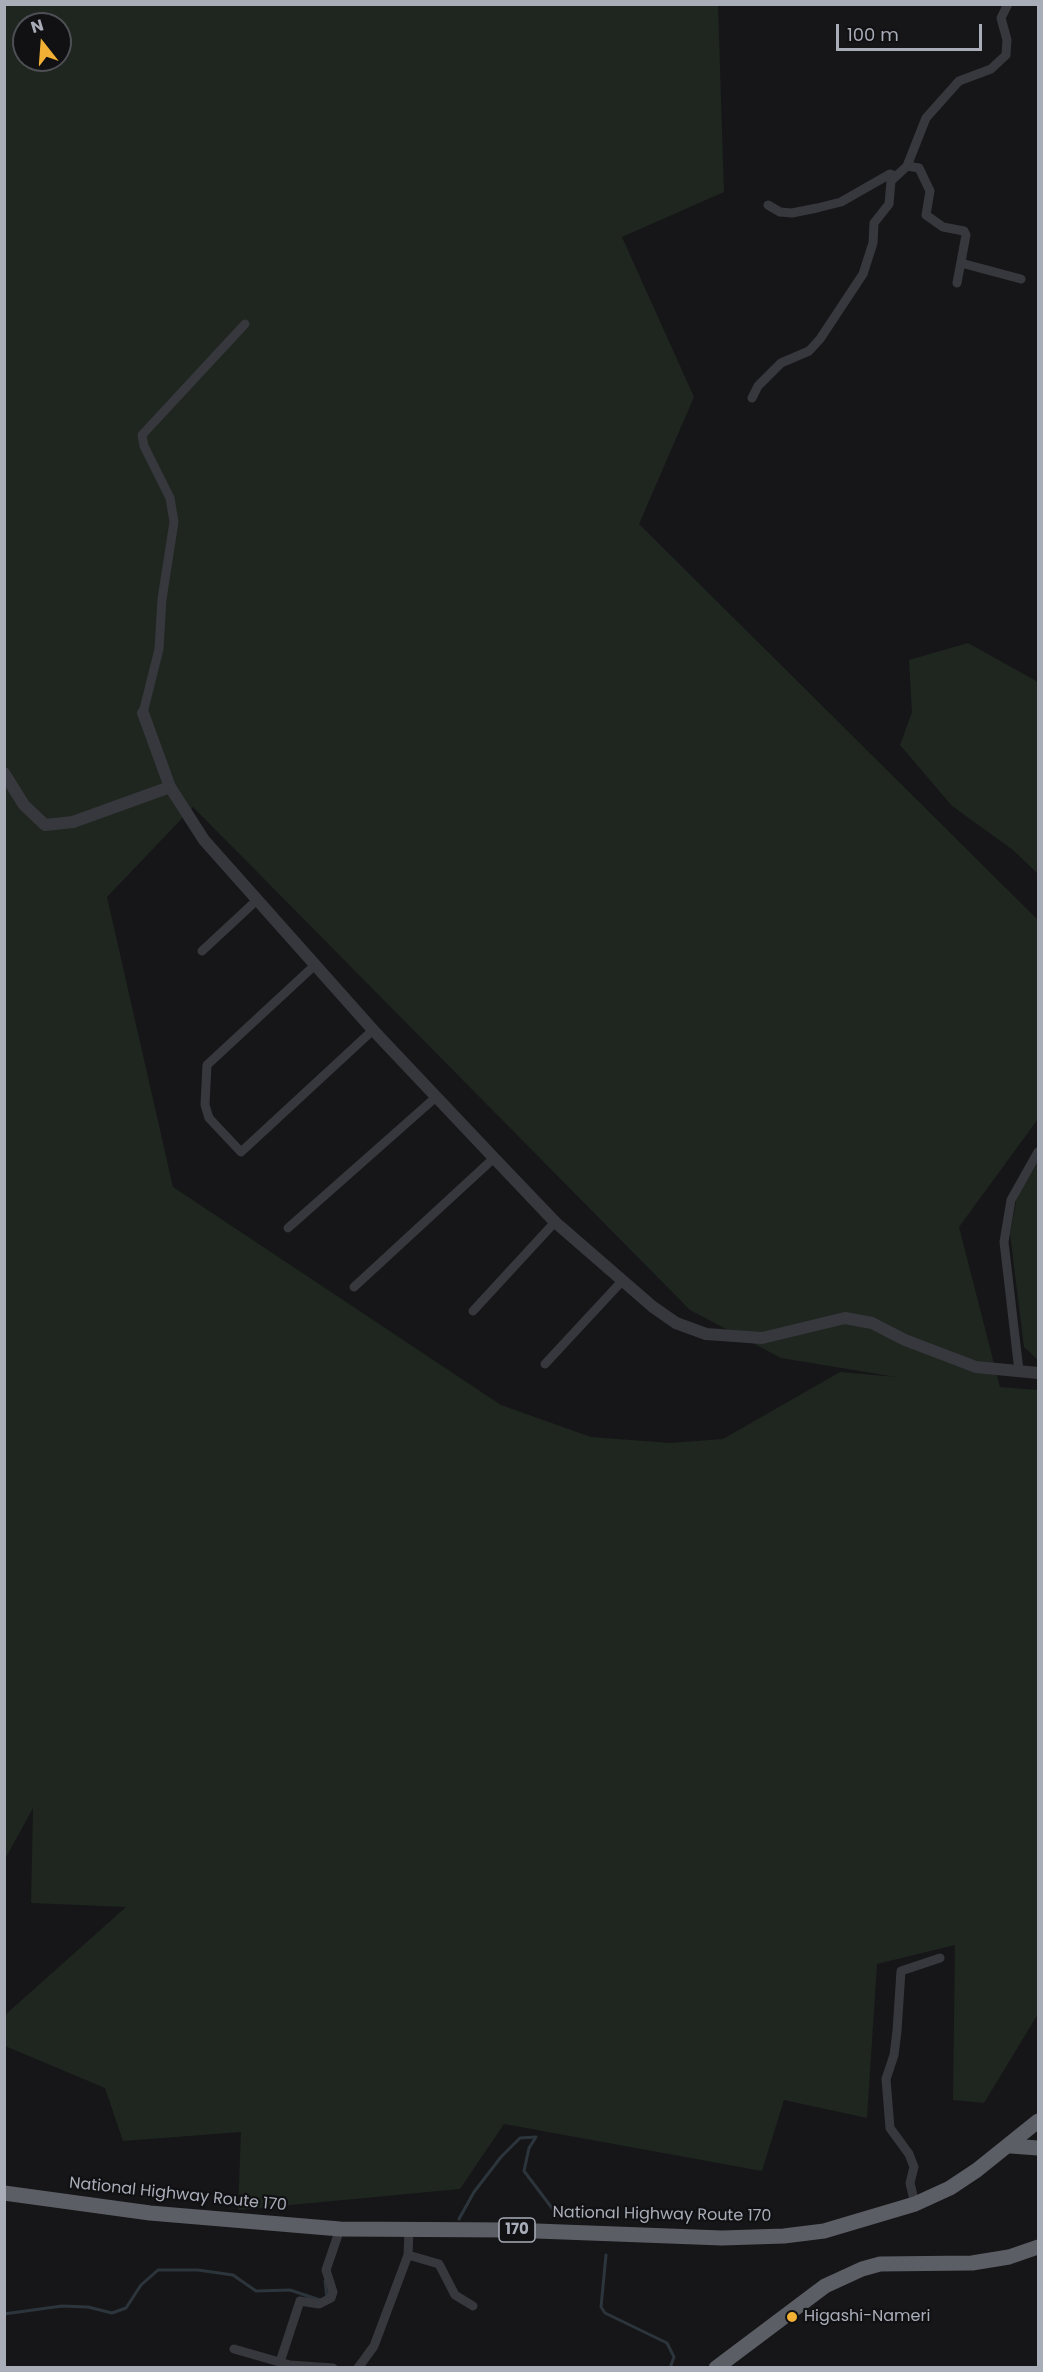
<!DOCTYPE html>
<style>
body{margin:0}
#map{position:relative;width:1043px;height:2372px;overflow:hidden;background:#161618;font-family:Poppins,sans-serif}
canvas{display:block}
.frame{position:absolute;inset:0;border:6px solid #a8adb8;pointer-events:none}
.north{position:absolute;left:12px;top:12px;width:60px;height:60px;box-sizing:border-box;background:#111113;border:2px solid #4d4f55;border-radius:50%;rotate:343deg;font-size:16px;font-weight:700;line-height:24px;text-align:center;color:#a8adb8}
.north::after{content:'';display:block;margin:auto;width:21px;height:27px;background:#f2b134;clip-path:polygon(50% 0,100% 100%,50% 72%,0 100%)}
.scale{position:absolute;left:836px;top:24px;width:146px;height:27px;box-sizing:border-box;border:3px solid #a8adb8;border-top:0;padding-left:8px;font-size:18px;line-height:21px;white-space:nowrap;color:#a8adb8;-webkit-text-stroke:4px #111113;paint-order:stroke}
</style>
<div id="map">
<canvas width="1043" height="2372"></canvas>
<div class="frame"></div>
<div class="north">N</div>
<div class="scale">100 m</div>
</div>
<script>
const c = document.querySelector('canvas').getContext('2d');
c.lineJoin = 'round';
function paint(path, color) { c.fillStyle = color; c.fill(path, 'evenodd'); }
const poly = rows => new Path2D(rows.map(r => 'M' + r).join(''));
function stroke(path, color, width, dash) { c.strokeStyle = color; c.lineWidth = width; c.lineCap = dash ? 'butt' : 'round'; c.setLineDash(dash || []); c.stroke(path); }
function label(font, color, halo, rows, align = 'center') {
  c.font = font + ' Poppins,sans-serif'; c.lineWidth = 4.5; c.setLineDash([]); c.textBaseline = 'middle'; c.strokeStyle = halo; c.fillStyle = color; for (const [text, x, y, turn = 0] of rows) {
    c.save(); c.translate(x, y); c.rotate((+turn || 0) * Math.PI / 180); c.textAlign = isNaN(turn) ? turn : align; if (halo) c.strokeText(text, 0, 0); c.fillText(text, 0, 0); c.restore();
  }
}
const green = poly([
 [5,5,718,5,724,192,622,237,694,397,639,524,1038,920,1038,1119,959,1227,1000,1387,1038,1390,1038,2014,984,2103,953,2100,955,1945,877,1964,867,2118,784,2100,762,2171,504,2124,460,2189,238,2210,241,2132,123,2141,105,2088,5,2046,5,2015,126,1907,31,1903,33,1808,5,1859],
 [24,24,60,24,60,60,24,60],
 [193,807,690,1310,781,1358,896,1377,840,1372,723,1439,670,1443,591,1437,501,1405,173,1187,107,897],
 [968,643,1038,682,1038,874,1013,850,952,806,900,745,912,712,909,660],
 [1038,1162,1038,1360,1024,1347,1010,1234,1017,1197]
]);
const stream = poly([
 [459,2219,474,2192,501,2157,520,2138,536,2137,529,2148,524,2171,558,2216],
 [606,2255,601,2307,605,2313,667,2343,674,2357,670,2368],
 [325,2281,327,2298],
 [4,2314,62,2306,88,2307,112,2313,126,2308,141,2285,158,2270,198,2270,233,2275,256,2291,290,2290,320,2300]
]);
const minor = poly([
 [907,166,919,168,930,191,926,215,943,227,964,231,966,235,957,283],
 [768,205,780,212,792,213,817,208,841,202,890,174,895,176],
 [961,263,1021,279],
 [752,398,758,386,781,363,809,351,820,339,863,274,873,243,874,223,889,204,891,181,907,166,926,118,959,81,991,69,1006,55,1007,40,1001,18,1008,4],
 [143,713,159,649,162,599,174,522,170,498,144,446,142,435,245,324],
 [202,951,258,899],
 [315,965,207,1065,205,1105,209,1118,241,1152,373,1030],
 [288,1228,436,1097],
 [354,1287,494,1158],
 [473,1311,555,1222],
 [545,1364,623,1280],
 [1019,1371,1004,1242,1011,1200,1038,1152],
 [915,2204,910,2183,914,2167,909,2154,890,2128,886,2079,894,2055,897,2031,901,1971,940,1958],
 [408,2255,439,2264,455,2295,473,2306],
 [234,2349,290,2365,333,2368],
 [280,2362,300,2301,319,2304,331,2298,333,2292,326,2270,340,2229],
 [358,2368,374,2346,408,2255,409,2231]
]);
const tertiary = poly([
 [143,713,170,787,204,840,373,1030,494,1158,555,1222,653,1307,676,1323,706,1334,762,1338,845,1318,872,1323,905,1340,976,1367,1038,1373],
 [4,773,24,805,45,825,73,822,170,787]
]);
const trunk = poly([
 [1011,2146,1038,2148],
 [4,2193,150,2213,340,2229,510,2230,722,2238,784,2236,824,2231,915,2204,950,2188,977,2170,1038,2121],
 [716,2368,825,2286,862,2269,880,2264,972,2263,1009,2257,1038,2247]
]);
const markers = [
 [792,2317,6,"#f2b134"]
];
const shields = [
 [517,2230,36]
];
const shieldNames = [
 ["170",517,2230]
];
const streetNames = [
 ["National Highway Route 170",178,2195,6],
 ["National Highway Route 170",662,2215,1]
];
const poiNames = [
 ["Higashi-Nameri",804,2317]
];
paint(green, '#1e261f');
stroke(stream, '#2c353c', 3);
stroke(minor, '#37383d', 9);
stroke(tertiary, '#37383d', 12);
stroke(trunk, '#5b5e65', 15);
for (const [x, y, r, color] of markers) { const dot = new Path2D(); dot.arc(x, y, r, 0, 2 * Math.PI); c.fillStyle = color; c.fill(dot); stroke(dot, '#111113', 2); }
for (const [x, y, w] of shields) { const box = new Path2D(); box.roundRect(x - w / 2, y - 12, w, 24, 4.5); c.fillStyle = '#111113'; c.fill(box); stroke(box, '#a8adb8', 1.5); }
label('bold 15px', '#a8adb8', null, shieldNames);
label('16px', '#a8adb8', '#111113', streetNames);
label('16px', '#a8adb8', '#111113', poiNames, 'left');
</script>
